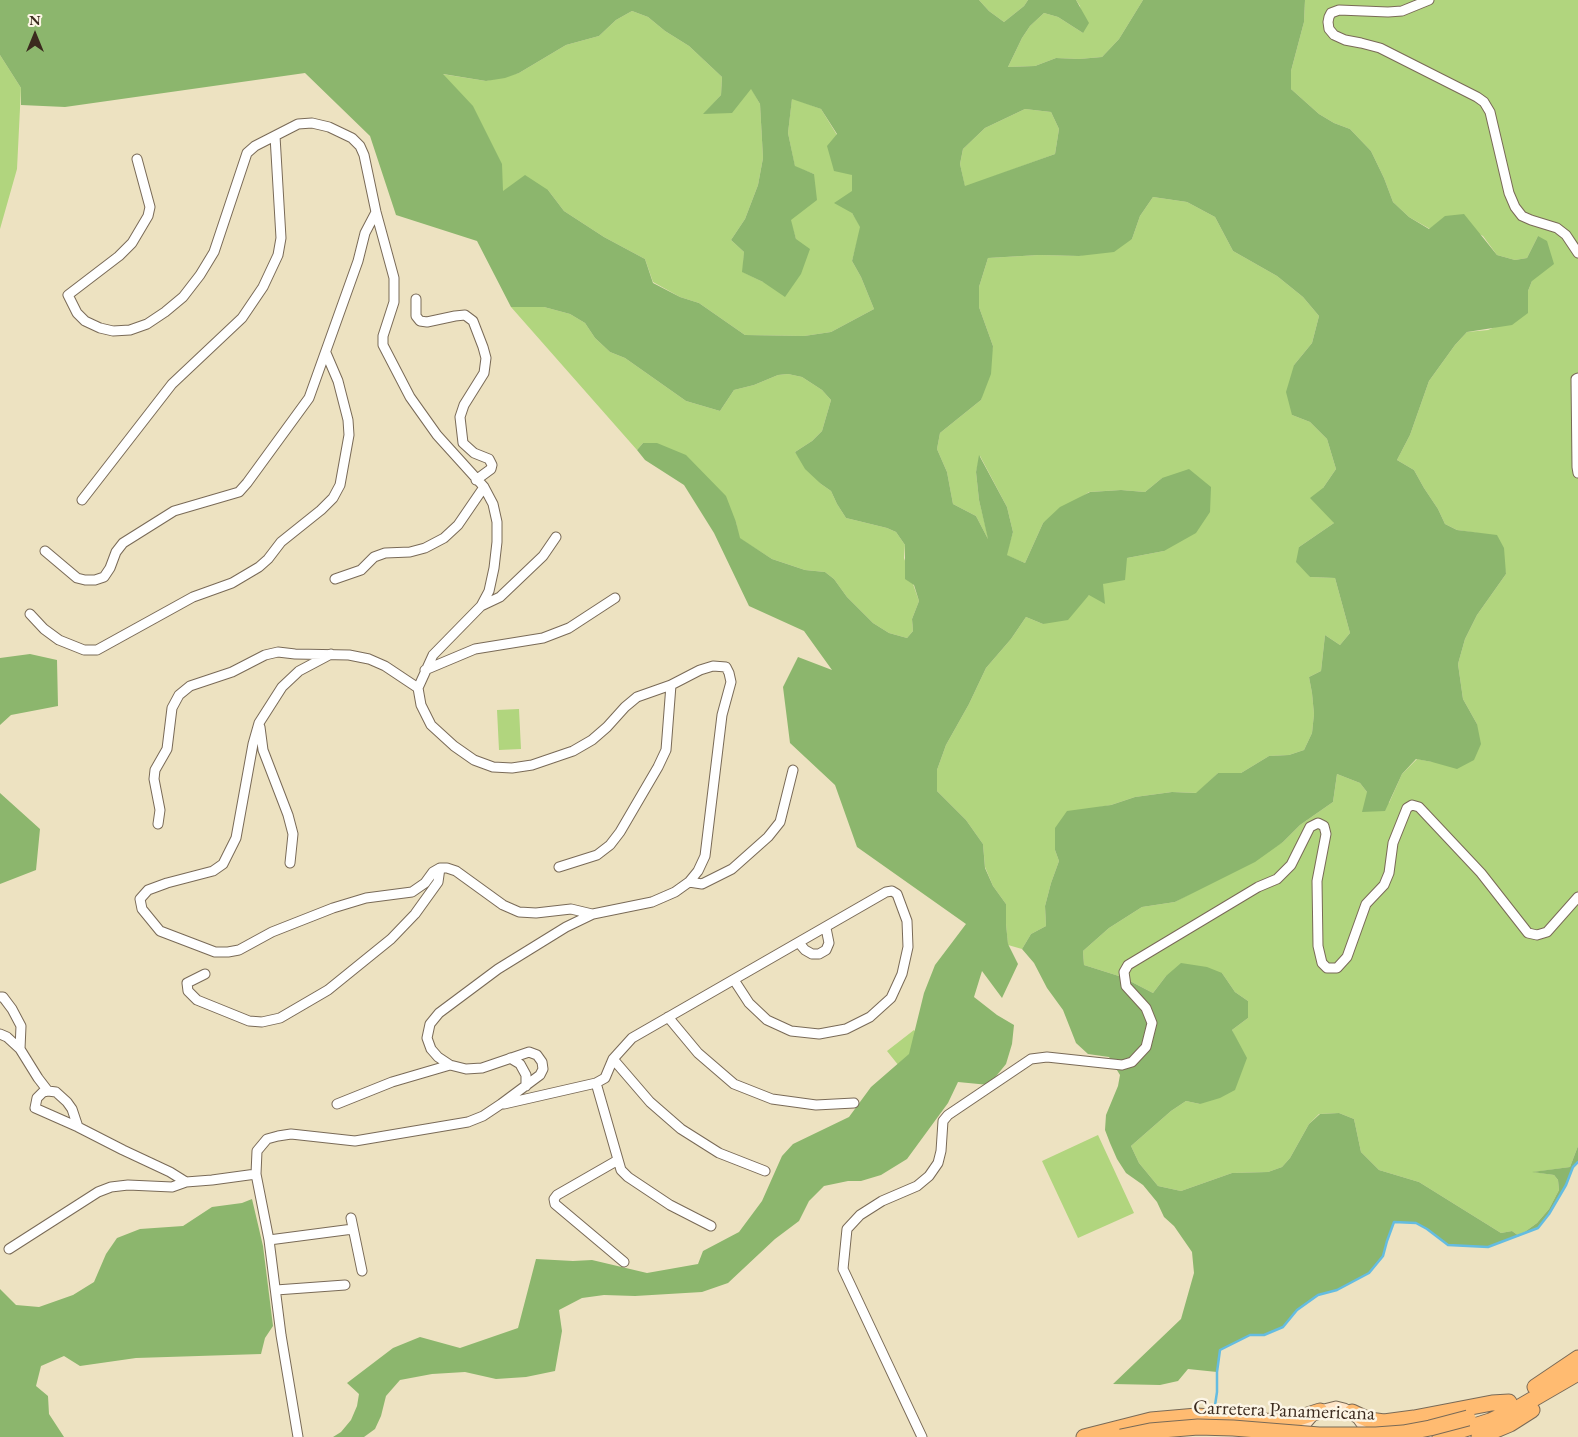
<!DOCTYPE html>
<style>
body{margin:0}
#map{position:relative;width:1578px;height:1437px;overflow:hidden;background:#ede2c1;font-family:"EB Garamond",serif}
canvas{display:block}
.north{position:absolute;left:10px;top:10px;width:50px;height:50px;-webkit-text-stroke:4px #fcf5e5;paint-order:stroke;rotate:0deg;font-size:14px;font-weight:700;line-height:20px;text-align:center;color:#3b2a1e}
.north::after{content:'';display:block;margin:auto;width:18px;height:22px;background:#3b2a1e;clip-path:polygon(50% 0,100% 100%,50% 72%,0 100%)}
</style>
<div id="map">
<canvas width="1578" height="1437"></canvas>
<div class="north">N</div>
</div>
<script>
const c = document.querySelector('canvas').getContext('2d');
c.lineJoin = 'round';
function paint(path, color) { c.fillStyle = color; c.fill(path, 'evenodd'); }
const poly = rows => new Path2D(rows.map(r => 'M' + r).join(''));
function stroke(path, color, width, dash) { c.strokeStyle = color; c.lineWidth = width; c.lineCap = dash ? 'butt' : 'round'; c.setLineDash(dash || []); c.stroke(path); }
function label(font, color, halo, rows, align = 'center') {
  c.font = font + ' "EB Garamond",serif'; c.lineWidth = 5; c.setLineDash([]); c.textBaseline = 'middle'; c.strokeStyle = halo; c.fillStyle = color; for (const [text, x, y, turn = 0] of rows) {
    c.save(); c.translate(x, y); c.rotate((+turn || 0) * Math.PI / 180); c.textAlign = isNaN(turn) ? turn : align; if (halo) c.strokeText(text, 0, 0); c.fillText(text, 0, 0); c.restore();
  }
}
const green = poly([
 [979,0,1028,0,1024,6,1004,22,989,11],
 [1076,0,1143,0,1119,39,1102,57,1079,59,1056,58,1035,66,1008,67,1022,38,1030,26,1044,13,1058,17,1083,33,1080,6],
 [1305,0,1578,0,1578,1146,1570,1167,1534,1172,1554,1175,1558,1180,1559,1190,1549,1209,1537,1223,1519,1236,1512,1231,1501,1233,1419,1182,1379,1170,1361,1152,1354,1119,1339,1113,1319,1114,1309,1124,1290,1158,1282,1167,1268,1172,1232,1173,1181,1191,1158,1186,1139,1163,1131,1146,1171,1111,1186,1101,1200,1104,1238,1044,1232,1030,1248,1018,1248,1001,1235,992,1222,973,1166,976,1153,993,1122,977,1084,965,1083,951,1109,928,1142,907,1175,902,1283,842,1300,825,1333,802,1337,774,1360,783,1367,792,1389,803,1402,774,1417,759,1432,762,1477,724,1463,699,1458,664,1465,639,1477,615,1506,574,1497,536,1457,530,1445,524,1438,509,1424,488,1414,470,1397,460,1410,435,1429,381,1455,345,1467,332,1488,330,1527,313,1528,291,1532,281,1538,236,1527,258,1515,260,1497,255,1483,236,1445,217,1430,229,1409,217,1393,202,1384,178,1371,151,1350,129,1334,123,1319,114,1291,89,1291,71,1304,22],
 [632,11,648,17,665,31,689,46,722,77,721,95,704,114,751,88,760,104,763,158,758,185,745,219,731,240,744,252,743,272,763,282,796,239,790,220,814,174,795,167,788,133,792,98,821,109,837,135,852,175,852,213,861,227,852,261,861,277,874,309,831,332,804,336,745,335,699,303,680,297,653,282,645,259,604,237,564,211,548,190,503,191,442,74,486,81,519,73,566,45,599,36,616,20],
 [0,55,21,88,17,169,0,229],
 [1025,109,1051,112,1059,129,1055,154,965,187,960,164,963,149,985,128],
 [1153,197,1187,202,1215,217,1233,251,1277,276,1303,297,1319,316,1312,343,1294,365,1292,415,1310,422,1327,439,1336,469,1323,488,1334,523,1299,547,1310,577,1335,578,1350,633,1340,645,1325,635,1321,671,1309,677,1312,693,1314,714,1312,733,1304,750,1289,755,1269,756,1241,773,1218,773,1197,793,1172,792,1135,797,1111,805,1090,809,1055,850,1059,861,1051,883,1045,906,1046,926,1031,934,1022,949,1008,945,1006,924,1006,904,993,886,985,867,983,844,966,820,937,791,937,770,946,745,969,704,986,668,1011,639,1026,617,1043,624,1089,595,1103,584,1127,558,1164,551,1162,478,1145,492,1121,490,1089,492,1043,523,1025,563,1006,555,1013,532,1007,507,980,456,976,472,979,500,989,541,976,516,953,504,947,472,937,449,940,433,981,400,993,346,979,307,979,287,988,258,1039,255,1079,256,1132,239,1140,216],
 [511,307,544,307,570,314,585,323,595,338,610,352,625,358,686,401,720,411,734,390,754,385,778,375,788,374,802,377,822,390,831,400,822,431,812,441,795,452,821,484,831,491,837,504,846,518,887,528,896,532,905,545,904,558,919,601,912,619,913,631,907,638,889,633,873,623,847,597,834,579,825,572,805,570,772,559,739,538,736,522,643,443,637,450],
 [519,709,521,749,499,750,497,710],
 [914,1030,925,1045,899,1066,887,1051],
 [1098,1135,1134,1213,1078,1238,1042,1161]
]);
const forest = poly([
 [0,0,979,0,989,11,1004,22,1024,6,1028,0,1076,0,1089,23,1083,33,1058,17,1044,13,1030,26,1022,38,1008,67,1035,66,1056,58,1079,59,1102,57,1119,39,1143,0,1305,0,1304,22,1291,71,1291,89,1319,114,1334,123,1350,129,1371,151,1384,178,1393,202,1409,217,1429,229,1445,216,1464,214,1497,255,1515,260,1527,258,1538,236,1547,241,1554,264,1532,281,1528,291,1528,313,1512,325,1467,332,1455,345,1429,381,1410,435,1397,460,1414,470,1424,488,1438,509,1445,524,1457,530,1497,535,1504,548,1506,574,1477,615,1465,639,1458,664,1463,699,1477,724,1481,744,1474,760,1457,769,1432,762,1416,759,1402,774,1385,811,1362,812,1367,792,1360,783,1337,774,1333,802,1300,825,1283,842,1255,862,1175,902,1142,907,1109,928,1083,951,1084,965,1122,977,1153,993,1166,976,1181,963,1207,967,1222,973,1235,992,1248,1001,1248,1018,1232,1030,1247,1058,1235,1090,1220,1098,1200,1104,1186,1101,1171,1111,1131,1146,1139,1163,1158,1186,1181,1191,1232,1173,1268,1172,1282,1167,1290,1158,1309,1124,1320,1114,1339,1113,1354,1119,1361,1152,1379,1170,1419,1182,1501,1233,1512,1231,1519,1236,1537,1223,1549,1209,1559,1190,1558,1180,1554,1175,1532,1172,1570,1167,1578,1146,1578,1162,1573,1168,1566,1185,1549,1214,1538,1228,1519,1236,1505,1240,1488,1247,1448,1245,1427,1229,1416,1223,1394,1222,1387,1241,1383,1256,1369,1273,1337,1290,1318,1295,1297,1310,1283,1327,1264,1335,1250,1335,1220,1350,1217,1372,1188,1369,1178,1381,1160,1385,1113,1384,1181,1319,1194,1273,1192,1252,1174,1226,1164,1217,1157,1202,1143,1185,1126,1173,1117,1159,1110,1143,1105,1130,1106,1115,1118,1086,1120,1075,1109,1057,1088,1054,1076,1043,1063,1010,1047,988,1034,963,1022,949,1031,934,1046,926,1045,906,1051,883,1059,861,1055,850,1055,828,1067,811,1111,805,1135,797,1172,792,1196,793,1218,773,1241,773,1269,756,1289,755,1304,750,1312,733,1314,714,1312,693,1309,677,1321,671,1325,635,1340,645,1350,633,1335,578,1310,577,1296,562,1299,547,1334,523,1310,498,1323,488,1336,469,1327,439,1310,422,1292,415,1286,392,1294,365,1312,343,1319,316,1303,297,1277,276,1233,251,1215,217,1187,202,1153,197,1140,216,1132,239,1114,252,1079,256,1039,255,988,258,979,287,979,307,993,346,991,374,981,400,940,433,937,449,947,472,953,504,976,516,988,539,979,500,976,472,979,455,1007,507,1013,532,1007,555,1025,563,1043,523,1060,507,1090,492,1121,490,1145,492,1162,478,1189,469,1211,487,1210,512,1196,533,1164,551,1127,558,1125,580,1103,584,1105,604,1089,595,1068,620,1043,624,1026,617,1011,639,986,668,969,704,946,745,937,770,937,791,966,820,983,844,985,868,993,886,1006,904,1006,924,1008,944,1018,964,1002,998,982,971,974,997,997,1015,1014,1025,1012,1044,1006,1064,989,1085,958,1082,948,1103,907,1159,881,1175,861,1181,848,1181,824,1186,809,1201,799,1221,775,1239,728,1283,702,1292,635,1296,604,1295,582,1298,559,1310,562,1331,555,1371,526,1377,496,1379,465,1372,432,1374,400,1380,386,1396,381,1416,375,1429,364,1437,333,1437,341,1432,351,1420,357,1406,359,1394,347,1383,393,1348,420,1337,460,1348,518,1328,536,1259,573,1261,592,1260,647,1273,698,1264,703,1251,739,1232,762,1201,782,1156,793,1144,849,1117,871,1087,909,1054,924,993,935,965,966,924,857,847,835,785,790,743,783,687,798,657,832,670,804,631,749,606,714,533,684,485,645,460,637,450,643,443,657,443,686,455,726,496,736,522,740,538,772,559,805,570,825,572,834,579,847,597,873,623,889,633,907,638,913,631,912,619,919,601,914,585,905,579,905,545,896,532,887,528,846,518,837,504,831,491,821,484,805,469,795,452,812,441,822,431,831,400,822,390,802,377,788,374,778,375,754,385,734,390,720,411,686,401,625,358,610,352,595,338,585,323,570,314,544,307,511,307,477,241,396,215,370,136,305,73,65,107,21,105,21,88,0,55],
 [632,11,648,17,665,31,689,46,722,77,721,95,703,114,732,113,751,89,760,104,763,158,758,185,745,219,731,240,744,252,742,272,763,282,785,297,801,274,810,249,796,239,791,220,817,200,814,174,795,166,788,133,792,99,821,109,837,134,827,146,834,171,852,175,852,191,834,203,852,213,860,227,852,261,861,277,874,309,831,332,804,336,745,335,699,303,680,297,653,283,645,259,604,237,564,211,548,190,525,175,503,191,502,164,473,106,443,74,486,81,505,78,519,73,566,45,599,36,616,20],
 [1025,109,1051,112,1059,129,1055,154,965,186,960,164,963,149,985,128],
 [30,654,57,660,58,706,11,715,0,725,0,658],
 [0,793,40,829,36,870,0,884],
 [252,1199,263,1246,273,1326,265,1338,261,1354,136,1358,80,1366,64,1356,41,1366,36,1386,48,1396,49,1414,64,1437,0,1437,0,1289,16,1305,39,1307,73,1295,94,1282,106,1254,117,1238,140,1229,183,1226,212,1207,242,1203]
]);
const stream = poly([
 [1214,1412,1217,1392,1217,1372,1220,1350,1250,1335,1264,1335,1283,1327,1297,1310,1318,1295,1337,1290,1369,1273,1383,1256,1387,1241,1394,1222,1416,1223,1427,1229,1448,1245,1488,1247,1538,1228,1549,1214,1566,1185,1573,1167,1578,1162]
]);
const street = poly([
 [1429,0,1402,11,1388,12,1339,10,1331,13,1329,17,1328,22,1329,29,1334,35,1345,40,1361,43,1380,48,1477,97,1484,102,1490,112,1509,193,1515,207,1522,216,1531,220,1557,228,1566,235,1578,253],
 [137,159,150,207,148,216,132,243,119,256,68,295,77,313,85,321,100,328,113,331,130,330,147,324,165,312,183,297,200,275,214,252,247,153,255,146,298,124,312,123,329,127,352,138,360,146,364,155,376,212,394,278,394,302,383,336,383,345,410,397,437,435,484,487,493,504,497,522,497,542,494,568,489,591,481,606,433,655,418,688,421,705,431,725,454,746,474,760,493,767,512,768,532,765,573,751,592,740,607,727,625,707,637,697,671,685,700,670,713,666,726,667,729,673,731,682,722,715,705,856,698,871,689,882,675,892,652,902,593,914,566,927,498,969,439,1013,430,1024,427,1038,431,1049,438,1057,450,1065,466,1069,482,1068,529,1052,537,1055,542,1062,543,1069,540,1075,501,1104,483,1116,468,1122,355,1141,291,1134,278,1136,267,1139,257,1151,256,1174,269,1240,281,1335,298,1437],
 [416,299,416,316,420,321,427,322,455,316,465,315,473,321,483,347,486,358,484,373,464,405,460,417,463,443,474,453,489,459,492,465,491,469,476,480],
 [1578,378,1576,379,1577,467,1578,473],
 [82,500,172,384,242,318,263,287,278,255,281,238,275,136],
 [45,551,77,578,85,580,95,580,104,577,110,568,116,552,123,543,174,511,239,492,247,483,309,398,358,261,365,233,376,212],
 [335,579,361,570,374,557,385,553,410,552,425,548,444,538,458,525,484,487],
 [481,606,500,597,543,556,556,537],
 [30,614,44,629,59,640,84,650,97,650,193,597,232,583,259,567,268,559,281,542,321,510,333,498,340,485,349,435,348,420,338,381,326,353],
 [331,654,299,671,282,687,259,723,253,744,236,838,223,864,213,871,167,883,148,890,140,899,142,909,160,931,215,952,228,952,239,950,272,932,333,908,366,898,412,892,425,883,433,872,440,868,447,868,456,871,503,905,519,912,536,913,571,909,592,914],
 [425,670,475,649,543,638,569,628,615,598],
 [260,727,263,750,288,815,293,834,290,863],
 [158,824,160,810,154,779,155,770,167,749,172,708,179,695,190,686,232,672,265,655,278,652,295,654,349,655,369,659,385,666,418,688],
 [559,867,597,855,610,845,620,832,658,767,666,750,671,685],
 [689,882,702,884,732,869,768,837,780,822,793,770],
 [799,943,805,950,812,954,819,954,826,950,829,943,826,928],
 [205,974,187,983,188,991,197,1000,249,1021,262,1022,280,1018,328,990,391,939,415,914,438,882,440,868],
 [0,997,3,997,12,1009,21,1026,20,1049],
 [668,1017,698,1053,734,1084,772,1099,816,1105,854,1103],
 [0,1034,7,1037,20,1049,38,1078,48,1091,43,1092,37,1098,35,1108,78,1127,123,1150,170,1172,186,1182,212,1180,256,1174],
 [510,1058,520,1064,526,1075,526,1086],
 [613,1059,650,1102,681,1129,719,1153,765,1171],
 [596,1083,621,1170,628,1177,670,1205,711,1226],
 [48,1091,56,1092,67,1102,72,1109,78,1127],
 [337,1104,392,1082,450,1065],
 [504,1104,596,1083,605,1078,613,1059,632,1038,886,892,892,891,897,894,907,921,908,947,902,974,891,998,870,1017,846,1029,819,1034,791,1031,767,1020,749,1003,734,980],
 [618,1160,557,1195,554,1199,555,1204,624,1262],
 [351,1218,362,1271],
 [269,1240,353,1229],
 [9,1249,98,1192,111,1187,128,1185,172,1187,186,1182],
 [276,1290,345,1285],
 [922,1437,843,1269,847,1229,860,1215,882,1201,917,1186,929,1176,938,1163,941,1151,943,1121,948,1115,1031,1059,1047,1057,1122,1065,1132,1062,1146,1047,1152,1023,1146,1008,1126,986,1124,972,1128,965,1258,887,1277,879,1291,865,1310,827,1318,823,1324,826,1326,834,1317,881,1318,946,1322,963,1327,968,1337,968,1347,957,1366,904,1384,885,1389,873,1393,843,1407,808,1412,805,1419,807,1481,873,1528,933,1537,935,1547,932,1578,897]
]);
const secondary = poly([
 [1302,1437,1306,1423,1312,1416,1320,1411,1336,1407,1344,1409,1358,1418,1363,1425,1366,1437]
]);
const highway = poly([
 [1535,1387,1578,1358],
 [1352,1412,1369,1420,1384,1422,1414,1418,1492,1403,1509,1402],
 [1084,1437,1151,1420,1197,1416,1277,1422,1289,1421,1320,1411],
 [1440,1437,1490,1421,1516,1409,1578,1373],
 [1479,1437,1510,1424,1532,1410]
]);
const highwayBridge = poly([
 [1121,1437,1150,1431,1198,1427,1233,1428,1319,1435,1376,1435,1403,1433,1430,1428,1468,1418]
]);
const streetNames = [
 ["Carretera Panamericana",1284,1411,2]
];
paint(green, '#b1d57e');
paint(forest, '#8cb66d');
stroke(stream, '#64bce1', 2.5);
stroke(street, '#796a57', 11);
stroke(secondary, '#796a57', 13);
stroke(highway, '#796a57', 17);
stroke(street, '#fff', 9);
stroke(secondary, '#ffe4c6', 11);
stroke(highway, '#ffbb71', 15);
stroke(highwayBridge, '#796a57', 17, []);
stroke(highwayBridge, '#ffbb71', 15);
label('20px', '#3b2a1e', '#fcf5e5', streetNames);
</script>
